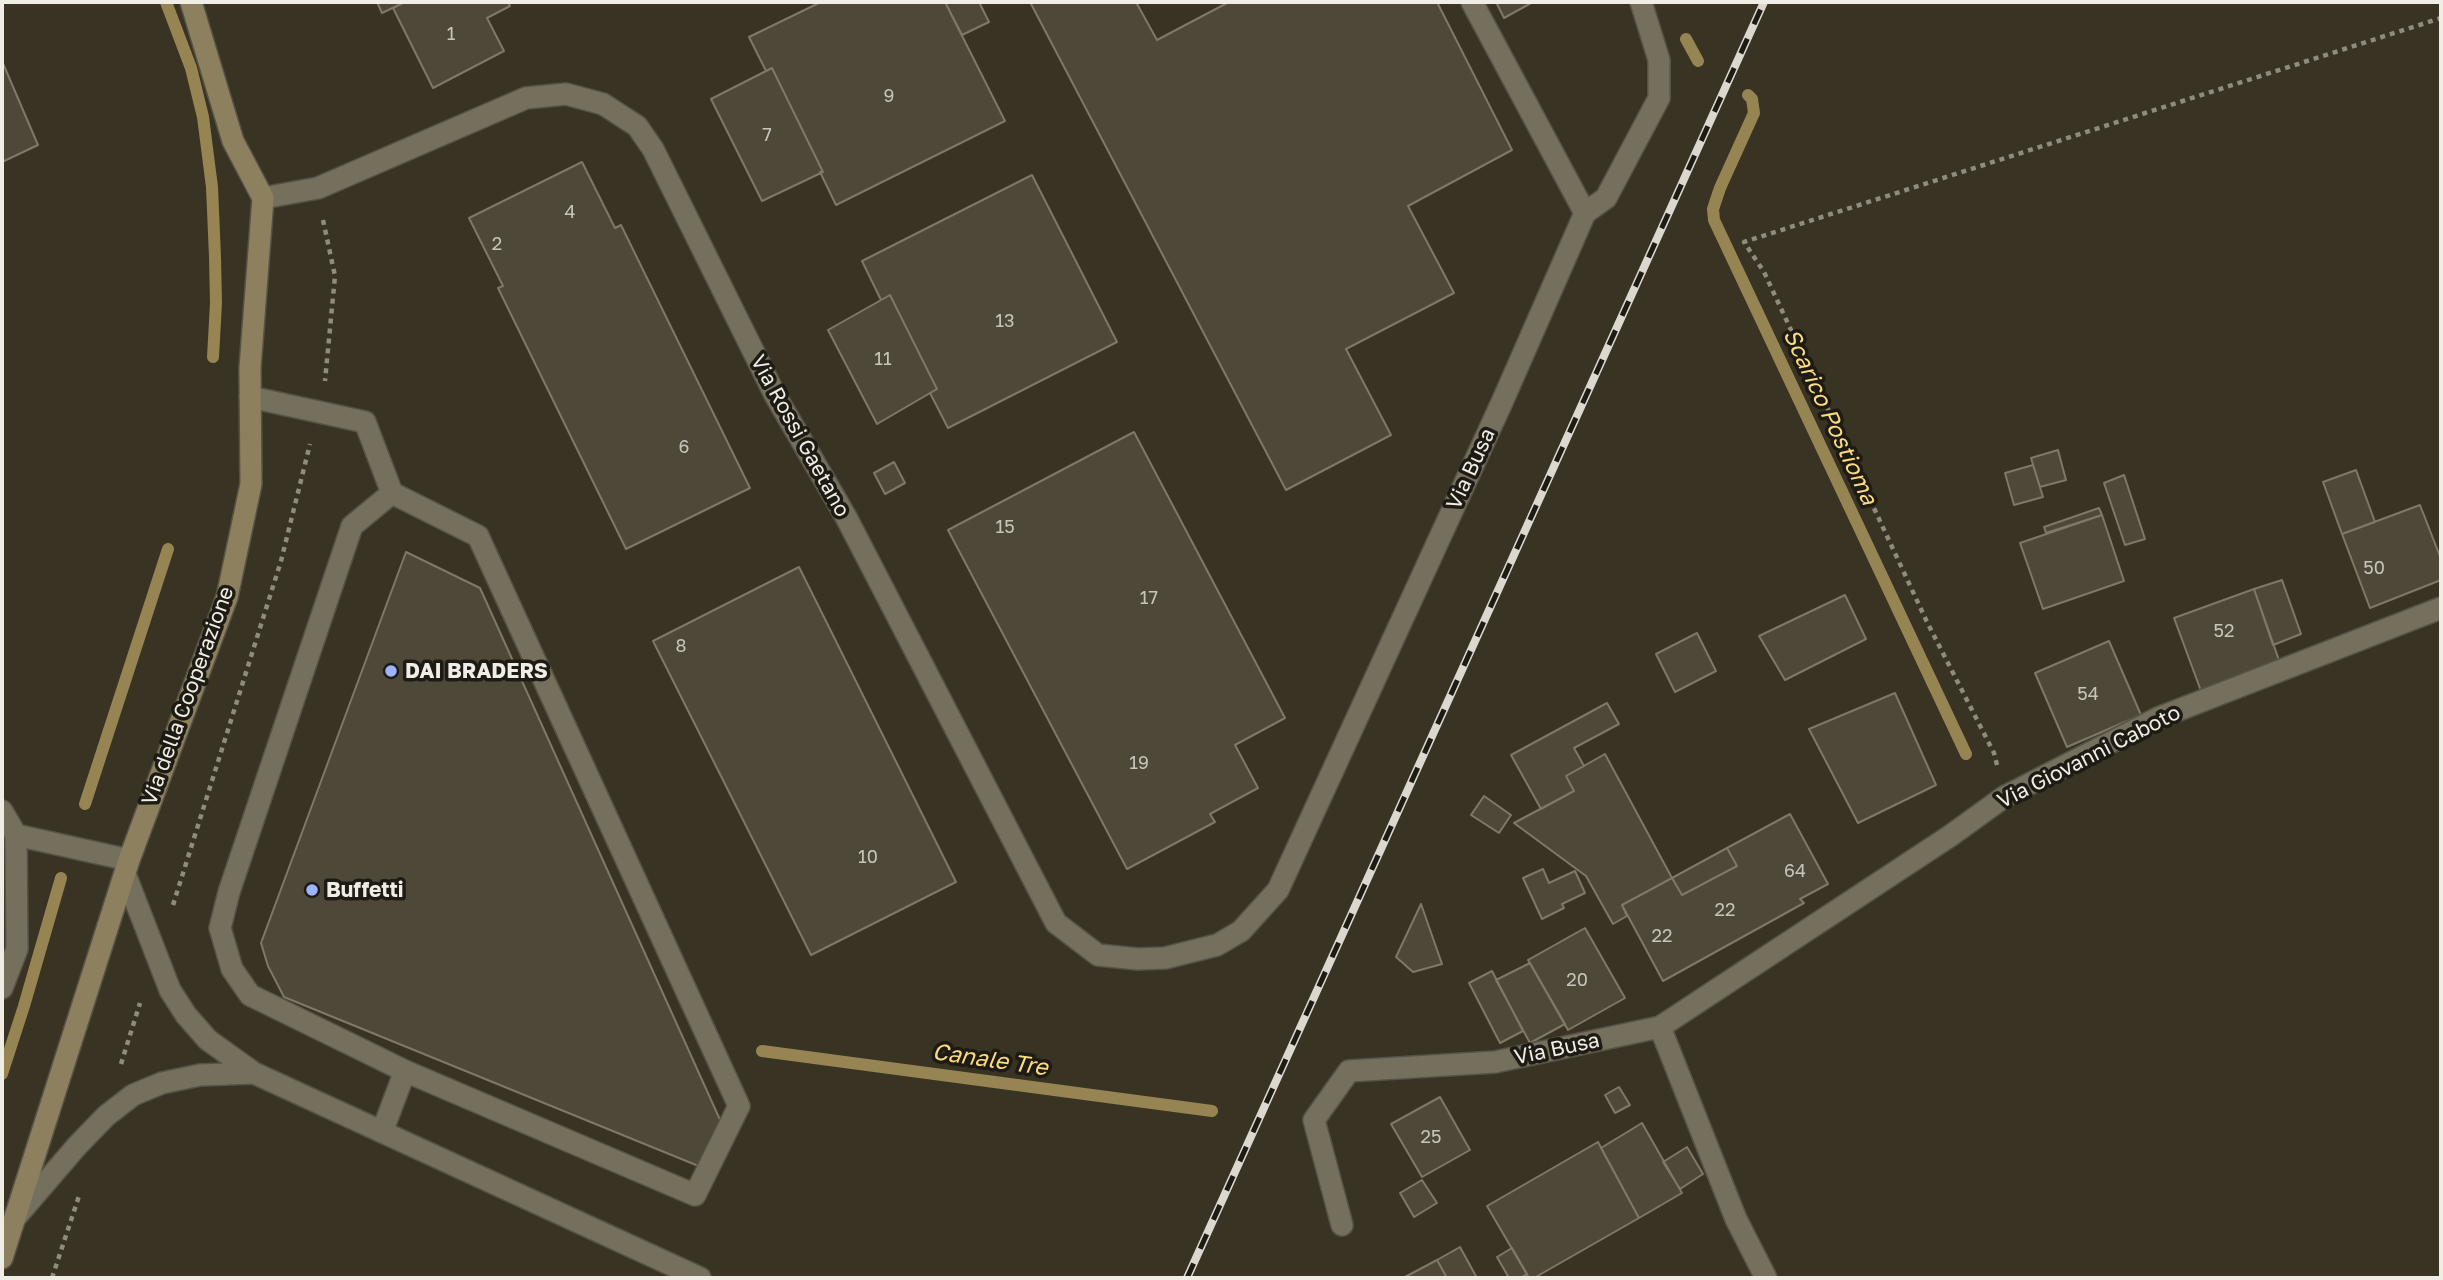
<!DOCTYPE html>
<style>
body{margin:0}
#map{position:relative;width:2443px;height:1280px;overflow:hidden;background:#393324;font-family:"Golos Text",sans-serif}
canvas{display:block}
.frame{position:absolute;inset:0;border:4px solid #f0ede4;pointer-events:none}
</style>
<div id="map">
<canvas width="2443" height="1280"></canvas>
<div class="frame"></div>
</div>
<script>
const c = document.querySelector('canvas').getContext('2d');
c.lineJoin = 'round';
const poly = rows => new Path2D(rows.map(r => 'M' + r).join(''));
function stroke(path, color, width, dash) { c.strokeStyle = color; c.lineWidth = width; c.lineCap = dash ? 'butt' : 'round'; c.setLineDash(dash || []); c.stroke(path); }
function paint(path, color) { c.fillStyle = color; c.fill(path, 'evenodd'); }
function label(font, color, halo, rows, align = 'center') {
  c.font = font + ' "Golos Text",sans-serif'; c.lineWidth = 7; c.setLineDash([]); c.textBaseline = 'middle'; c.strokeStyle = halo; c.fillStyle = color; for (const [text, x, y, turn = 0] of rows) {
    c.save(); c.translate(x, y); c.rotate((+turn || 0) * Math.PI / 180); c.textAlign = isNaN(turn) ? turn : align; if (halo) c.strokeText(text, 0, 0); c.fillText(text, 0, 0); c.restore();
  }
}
const stream = poly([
 [166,2,191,68,203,117,212,187,215,257,216,303,213,357],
 [1686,39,1698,61],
 [1748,95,1752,99,1754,113,1720,188,1713,209,1714,220,1966,754],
 [85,804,168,549],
 [762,1051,1212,1111],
 [2,1074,24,1006,61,878]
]);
const building = poly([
 [377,2,405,2,382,13,377,2],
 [405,2,508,2,510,6,487,18,504,51,433,88,393,8,405,2],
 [821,2,945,2,1005,121,836,205,820,172,823,172,772,68,766,71,749,37,821,2],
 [945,2,979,2,989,22,962,35,945,2],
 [1030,2,1136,2,1157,40,1229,2,1437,2,1512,150,1408,206,1454,293,1346,349,1391,435,1286,490,1030,2],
 [1496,2,1533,2,1504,18,1496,2],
 [2,61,38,145,2,162,2,61],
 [772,68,823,172,762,201,711,99,772,68],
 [582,162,615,228,621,225,750,488,626,549,498,288,503,286,469,218,582,162],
 [1032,175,1117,342,948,428,930,393,937,389,890,295,881,300,862,261,1032,175],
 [890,295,937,389,877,424,828,330,890,295],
 [1134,432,1285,718,1235,745,1258,788,1210,814,1215,822,1127,869,948,530,1134,432],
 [2058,450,2066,480,2040,487,2031,458,2058,450],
 [894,462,905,483,885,494,874,473,894,462],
 [2033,465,2043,497,2014,505,2005,473,2033,465],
 [2356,470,2375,522,2342,534,2323,482,2356,470],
 [2124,475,2145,539,2125,545,2104,483,2124,475],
 [2420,505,2441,559,2441,580,2370,608,2342,534,2420,505],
 [2099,508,2102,515,2046,533,2044,527,2099,508],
 [2102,515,2124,581,2043,609,2020,543,2102,515],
 [406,552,480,588,721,1122,701,1167,284,997,268,966,261,943,406,552],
 [799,567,956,882,811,955,653,641,799,567],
 [2282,580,2301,634,2273,645,2254,589,2282,580],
 [2254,589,2280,663,2201,691,2174,618,2254,589],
 [1845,595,1866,639,1785,680,1759,636,1845,595],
 [1697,633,1716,671,1675,692,1656,654,1697,633],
 [2109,641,2141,715,2067,747,2035,673,2109,641],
 [1895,693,1936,785,1858,823,1809,729,1895,693],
 [1607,703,1619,724,1574,748,1584,766,1566,776,1574,791,1541,809,1511,755,1607,703],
 [1605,754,1672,878,1622,905,1627,916,1613,924,1586,876,1514,823,1574,791,1566,776,1605,754],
 [1484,796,1511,815,1499,833,1471,815,1484,796],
 [1790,814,1828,884,1800,899,1804,903,1663,981,1622,905,1672,878,1682,895,1737,866,1727,848,1790,814],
 [1727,848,1737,866,1682,895,1672,878,1727,848],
 [1543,869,1549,883,1575,871,1585,893,1562,904,1564,908,1542,919,1523,878,1543,869],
 [1421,904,1442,964,1413,972,1396,957,1421,904],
 [1585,928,1625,998,1568,1030,1528,960,1585,928],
 [1530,963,1565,1024,1530,1043,1496,980,1530,963],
 [1492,971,1523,1031,1500,1043,1469,983,1492,971],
 [1619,1087,1630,1105,1615,1113,1605,1095,1619,1087],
 [1440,1097,1470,1150,1422,1177,1391,1124,1440,1097],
 [1642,1123,1682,1193,1639,1218,1601,1148,1642,1123],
 [1598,1142,1639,1218,1534,1278,1529,1278,1487,1206,1598,1142],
 [1687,1147,1703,1174,1680,1189,1663,1162,1687,1147],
 [1422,1180,1437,1203,1414,1217,1400,1193,1422,1180],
 [1460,1247,1477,1278,1447,1278,1437,1260,1460,1247],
 [1512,1248,1527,1274,1520,1278,1509,1278,1497,1257,1512,1248],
 [1437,1260,1447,1278,1403,1278,1437,1260]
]);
const path = poly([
 [323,220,335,276,325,381],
 [1997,765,1994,753,1927,622,1764,272,1744,242,2441,18],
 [173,905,281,561,310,444],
 [121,1064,140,1003],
 [52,1278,79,1196]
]);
const lane = poly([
 [1472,2,1585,213],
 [250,397,365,422,392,493],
 [2,811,16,835,17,949,2,988],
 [16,835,129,860],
 [125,874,170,990,186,1015,208,1040,254,1073,700,1278],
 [382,1132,405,1071,250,995,232,969,220,928,229,892,352,526,392,493,478,536,739,1106,695,1195,405,1071],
 [15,1218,77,1146,106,1116,133,1095,162,1083,200,1075,254,1073]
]);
const street = poly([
 [263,198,318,188,526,98,566,94,603,104,637,126,653,149,775,395,846,517,1056,923,1098,955,1138,959,1165,958,1217,945,1241,931,1278,890,1503,400,1585,213,1606,198,1659,98,1659,60,1641,2],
 [1660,1027,1950,836,2004,797,2158,718,2441,608],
 [1342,1225,1314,1120,1349,1071,1495,1062,1660,1027,1736,1219,1766,1278]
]);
const secondary = poly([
 [2,1258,129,860,227,597,251,484,250,368,263,198,233,141,191,2]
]);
const rail = poly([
 [1187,1278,1764,2]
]);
const markers = [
 [391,671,7,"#9db4fd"],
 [312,890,7,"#9db4fd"]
];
const numberNames = [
 ["1",451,34],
 ["9",889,96],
 ["7",767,135],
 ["4",570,212],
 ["2",497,244],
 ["13",1005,321],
 ["11",883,359],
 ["6",684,447],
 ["15",1005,527],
 ["50",2374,568],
 ["17",1149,598],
 ["52",2224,631],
 ["8",681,646],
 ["54",2088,694],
 ["19",1139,763],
 ["10",868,857],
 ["64",1795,871],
 ["22",1725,910],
 ["22",1662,936],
 ["20",1577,980],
 ["25",1431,1137]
];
const streetNames = [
 ["Via Rossi Gaetano",800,436,61],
 ["Via Busa",1471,469,-65],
 ["Via della Cooperazione",188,696,-70],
 ["Via Giovanni Caboto",2089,757,-27],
 ["Via Busa",1557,1049,-12]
];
const poiNames = [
 ["DAI BRADERS",405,671],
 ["Buffetti",326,890]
];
const waterNames = [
 ["Scarico Postioma",1830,417,65],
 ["Canale Tre",990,1060,8]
];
stroke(stream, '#968553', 12);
paint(building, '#4e4839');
stroke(building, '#7e7867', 2);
stroke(lane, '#565245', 24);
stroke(street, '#565245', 24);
stroke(secondary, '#565245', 24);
stroke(path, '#908b7f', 4.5, [5, 5]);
stroke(lane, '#756f5e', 21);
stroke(street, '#756f5e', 21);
stroke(secondary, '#8c805e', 21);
stroke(rail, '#dcd8cf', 8);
stroke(rail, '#1e1b14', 5, [16]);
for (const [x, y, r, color] of markers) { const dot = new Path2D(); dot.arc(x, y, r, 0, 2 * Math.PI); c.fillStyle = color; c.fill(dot); stroke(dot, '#1e1b14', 2.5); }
label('18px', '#c8c4b9', null, numberNames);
label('21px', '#f0ede4', '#1e1b14', streetNames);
label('bold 21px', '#f0ede4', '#1e1b14', poiNames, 'left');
label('italic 23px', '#fcdb7f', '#1e1b14', waterNames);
</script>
